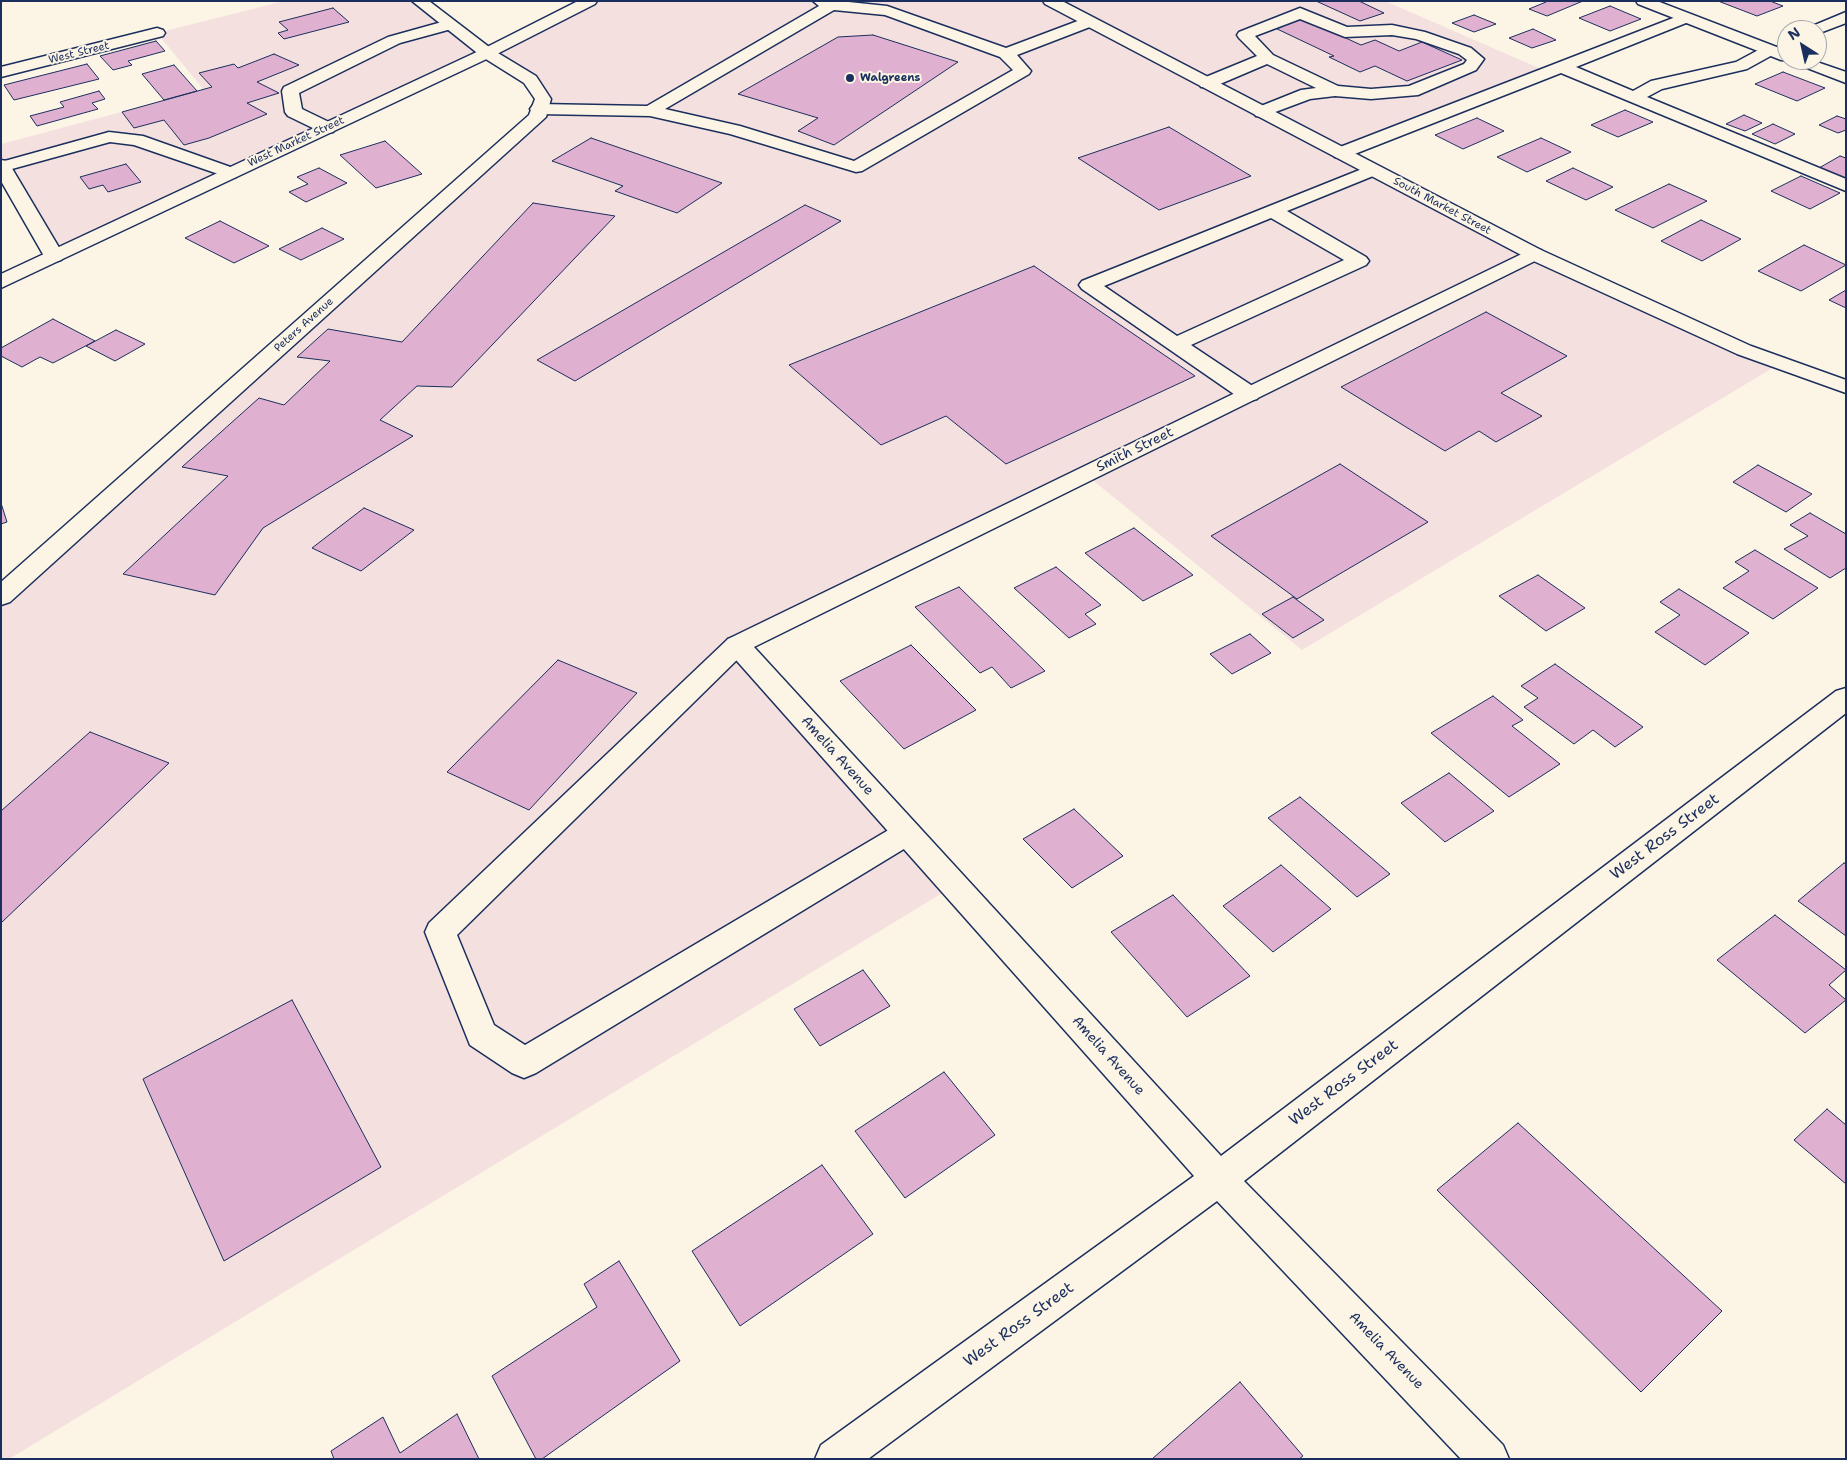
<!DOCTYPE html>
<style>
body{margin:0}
#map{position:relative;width:1847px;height:1460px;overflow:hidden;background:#fcf5e5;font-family:"Shantell Sans",sans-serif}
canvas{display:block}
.frame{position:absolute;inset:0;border:2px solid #1b2f5e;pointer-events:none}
.north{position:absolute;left:1777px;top:20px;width:50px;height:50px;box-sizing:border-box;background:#fcf5e5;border:1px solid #a2a6af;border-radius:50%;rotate:325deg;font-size:14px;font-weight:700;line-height:20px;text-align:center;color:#1b2f5e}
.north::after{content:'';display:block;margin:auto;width:18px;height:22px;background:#1b2f5e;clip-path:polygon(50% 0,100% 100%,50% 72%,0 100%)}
</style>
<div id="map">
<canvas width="1847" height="1460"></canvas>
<div class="frame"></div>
<div class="north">N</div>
</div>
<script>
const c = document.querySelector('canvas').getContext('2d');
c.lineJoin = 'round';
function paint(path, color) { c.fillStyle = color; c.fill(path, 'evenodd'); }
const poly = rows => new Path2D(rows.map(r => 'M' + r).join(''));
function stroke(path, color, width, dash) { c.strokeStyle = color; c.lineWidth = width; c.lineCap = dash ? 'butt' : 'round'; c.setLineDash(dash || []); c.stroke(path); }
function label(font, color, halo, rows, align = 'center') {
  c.font = font + ' "Shantell Sans",sans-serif'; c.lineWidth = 4; c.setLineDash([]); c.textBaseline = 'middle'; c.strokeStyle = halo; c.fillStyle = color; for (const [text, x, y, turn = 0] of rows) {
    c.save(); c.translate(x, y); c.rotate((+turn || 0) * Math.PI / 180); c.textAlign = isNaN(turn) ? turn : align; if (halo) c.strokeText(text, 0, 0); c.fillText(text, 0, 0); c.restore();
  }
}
const built = poly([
 [284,1,419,1,487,53,590,1,1385,1,1548,72,1342,153,1534,254,1781,363,1302,650,1085,474,738,645,954,886,9,1459,1,1459,1,596,537,117,543,99,530,80,487,53,54,256,1,165,1,144,204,90,157,33]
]);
const building = poly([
 [1316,1,1359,1,1384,13,1360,21,1316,1],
 [1542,1,1583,1,1547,16,1529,9,1546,2,1542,1],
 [1718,1,1770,1,1783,6,1757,16,1718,1],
 [1610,6,1641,19,1610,31,1579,18,1610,6],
 [333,8,349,22,284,39,278,33,288,30,279,22,333,8],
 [1474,15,1496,24,1474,32,1452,23,1474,15],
 [1300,17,1361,45,1375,40,1399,51,1422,42,1462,60,1407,81,1375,66,1360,72,1329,57,1334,56,1273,27,1300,17],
 [1533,29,1556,40,1532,48,1509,38,1533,29],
 [873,35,958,62,834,145,798,131,818,118,738,94,838,37,873,35],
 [156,41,165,51,128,61,132,65,113,70,100,56,156,41],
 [274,54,299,65,257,82,279,93,247,103,267,114,209,138,184,145,164,120,134,128,122,112,212,87,199,73,234,64,238,68,274,54],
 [87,64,99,79,14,100,4,85,87,64],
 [174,65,197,91,164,100,142,74,174,65],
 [1783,72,1825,88,1797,101,1755,84,1783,72],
 [99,91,105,99,92,103,98,109,37,126,30,116,64,107,60,102,99,91],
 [1625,110,1653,122,1618,137,1591,125,1625,110],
 [1744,115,1762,123,1745,131,1726,124,1744,115],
 [1837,116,1846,119,1846,130,1838,133,1819,125,1837,116],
 [1477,118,1504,131,1463,149,1435,135,1477,118],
 [1773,124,1795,134,1775,144,1752,134,1773,124],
 [1169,127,1251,176,1159,210,1078,158,1169,127],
 [591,138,722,183,677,213,615,191,623,186,552,161,591,138],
 [1541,138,1571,152,1527,172,1497,157,1541,138],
 [385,141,422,174,376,188,340,155,385,141],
 [1840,156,1846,158,1846,179,1819,168,1840,156],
 [126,164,141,182,108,192,103,185,89,189,80,177,126,164],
 [319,168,347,183,306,202,289,192,308,184,297,177,319,168],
 [1573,168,1613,187,1586,200,1546,181,1573,168],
 [1801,176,1840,193,1810,209,1771,191,1801,176],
 [1669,184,1707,201,1653,228,1615,210,1669,184],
 [533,203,615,216,452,387,417,386,380,420,413,436,263,528,215,595,123,574,228,476,182,467,259,398,284,405,330,361,297,357,328,329,402,342,533,203],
 [805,205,841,221,575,381,537,360,805,205],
 [1701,220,1741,239,1702,261,1661,241,1701,220],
 [220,221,269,246,234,263,185,238,220,221],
 [322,228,344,239,301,260,279,249,322,228],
 [1804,245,1846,265,1801,291,1758,271,1804,245],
 [1034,266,1195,376,1006,464,946,416,881,445,789,365,1034,266],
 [1846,290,1846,308,1829,300,1846,290],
 [1486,312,1567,356,1501,393,1542,416,1496,442,1479,431,1445,451,1341,387,1486,312],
 [53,319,95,341,53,363,40,357,22,367,1,356,1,348,53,319],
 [116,330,145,344,115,361,86,346,116,330],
 [1340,464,1428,522,1297,599,1211,536,1340,464],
 [1758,465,1812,494,1786,512,1733,482,1758,465],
 [1,503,7,522,1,524,1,503],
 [364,508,414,530,361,571,312,548,364,508],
 [1810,513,1846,534,1846,568,1830,578,1784,549,1808,536,1790,525,1810,513],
 [1134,528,1193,575,1143,601,1085,553,1134,528],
 [1755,550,1818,588,1773,619,1723,588,1749,571,1735,562,1755,550],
 [1056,567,1101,605,1085,614,1096,624,1069,638,1014,588,1056,567],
 [1538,575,1585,608,1546,631,1499,596,1538,575],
 [959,587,1045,671,1011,688,992,667,980,673,915,607,959,587],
 [1679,589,1749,633,1705,665,1655,632,1680,615,1660,602,1679,589],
 [1293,597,1324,620,1293,638,1262,614,1293,597],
 [1250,634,1271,653,1232,674,1210,654,1250,634],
 [911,645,976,710,904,749,840,681,911,645],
 [558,660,637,693,529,810,447,772,558,660],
 [1555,664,1643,727,1615,747,1593,730,1574,744,1524,707,1538,698,1521,686,1555,664],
 [1493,696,1523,720,1512,726,1560,764,1509,797,1431,733,1493,696],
 [90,732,169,763,1,923,1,811,90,732],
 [1449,773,1494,811,1445,842,1401,803,1449,773],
 [1300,797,1390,874,1357,897,1268,818,1300,797],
 [1074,809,1123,856,1072,888,1023,839,1074,809],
 [1844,863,1846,864,1846,936,1798,901,1844,863],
 [1281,865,1331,909,1273,952,1223,906,1281,865],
 [1173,895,1250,976,1187,1017,1111,932,1173,895],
 [1775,915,1846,970,1829,985,1846,1000,1805,1033,1717,960,1775,915],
 [863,970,890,1006,820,1046,794,1009,863,970],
 [292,1000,381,1167,224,1261,143,1079,292,1000],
 [944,1072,995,1135,905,1198,855,1131,944,1072],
 [1827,1109,1846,1125,1846,1184,1794,1140,1827,1109],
 [1518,1123,1722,1311,1641,1392,1437,1190,1518,1123],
 [822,1165,873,1234,740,1326,692,1251,822,1165],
 [619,1261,680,1361,542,1459,536,1459,492,1376,597,1307,584,1284,619,1261],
 [1240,1382,1303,1456,1299,1459,1152,1459,1240,1382],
 [457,1414,479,1459,334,1459,331,1451,383,1417,400,1453,457,1414]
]);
const lane = poly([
 [813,1,839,1,887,6,1006,48,1083,19,1089,17,1095,19,1097,22,1095,25,1017,55,1031,71,1029,74,862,171,856,172,730,134,650,116,539,114,533,113,530,109,533,105,539,104,647,106,819,6,813,1],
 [834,10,885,15,1000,57,1013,70,854,161,740,126,665,109,834,10],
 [1300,8,1347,27,1392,25,1425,32,1471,48,1484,59,1476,70,1418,95,1371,99,1335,96,1310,99,1262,117,1256,116,1253,112,1256,108,1301,90,1316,88,1267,64,1213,87,1201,87,1199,83,1201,79,1257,56,1239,38,1237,35,1239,32,1300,8],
 [1300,19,1345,37,1392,35,1416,39,1459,54,1467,60,1464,64,1409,86,1371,89,1338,86,1273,55,1255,36,1300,19],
 [1686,13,1691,15,1694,18,1691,21,1576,67,1633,91,1651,81,1736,62,1764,47,1776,47,1778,50,1776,53,1747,69,1662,89,1647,97,1846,179,1846,191,1561,73,1347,157,1341,158,1335,157,1332,153,1335,149,1686,13],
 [449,20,455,22,457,25,455,28,400,43,299,93,302,109,333,124,336,128,333,132,327,133,321,132,288,116,285,112,282,91,284,87,388,37,449,20],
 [157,28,163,30,165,33,163,36,1,77,1,67,157,28],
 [109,132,143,136,236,169,239,173,236,177,230,178,134,145,110,142,1,172,1,162,109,132],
 [1372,165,1378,166,1381,170,1378,174,1287,211,1366,257,1369,261,1366,265,1191,345,1257,389,1260,394,1257,399,1249,401,1241,399,1082,289,1079,285,1082,281,1372,165],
 [1271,218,1344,260,1177,336,1104,286,1271,218],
 [737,636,746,639,750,645,746,651,457,935,494,1025,525,1045,897,825,907,821,917,825,922,833,917,841,536,1073,524,1078,512,1073,470,1045,425,932,429,923,728,639,737,636]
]);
const street = poly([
 [412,1,429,1,493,50,536,76,551,99,546,117,10,602,1,605,1,582,529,115,535,99,524,83,481,56,412,1],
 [1636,1,1657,1,1787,51,1787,60,1811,60,1846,72,1846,83,1789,61,1781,60,1638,4,1636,1],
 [1846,12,1846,23,1817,34,1817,30,1808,30,1810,27,1846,12],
 [1,160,7,161,10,165,64,256,61,260,54,262,47,260,44,256,1,181,1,160],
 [1534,248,1541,250,1544,254,1541,258,754,647,1221,1156,1836,691,1846,688,1846,713,1244,1181,1503,1445,1509,1459,1461,1459,1217,1201,868,1459,815,1459,821,1445,1194,1176,728,651,724,645,728,639,1534,248]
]);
const secondary = poly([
 [578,1,597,1,595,4,493,56,1,288,1,274,481,50,578,1],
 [1043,1,1062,1,1541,250,1751,346,1846,380,1846,393,1737,354,1527,258,1045,4,1043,1]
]);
const markers = [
 [850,78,5,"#1b2f5e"]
];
const farStreetnames = [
 ["West Street",79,53,-14],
 ["West Market Street",296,142,-25],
 ["South Market Street",1442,206,28],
 ["Peters Avenue",304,325,-42]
];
const farPoinames = [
 ["Walgreens",860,78]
];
const streetNames = [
 ["Smith Street",1135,450,-26],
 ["Amelia Avenue",837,756,48],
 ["Amelia Avenue",1108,1056,48],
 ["Amelia Avenue",1386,1351,46]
];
const nearStreetnames = [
 ["West Ross Street",1665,837,-37],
 ["West Ross Street",1344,1083,-37],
 ["West Ross Street",1019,1325,-36]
];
paint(built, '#f4e0df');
paint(building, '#e0b0d0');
stroke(building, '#1b2f5e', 1);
stroke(lane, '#1b2f5e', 3);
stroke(street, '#1b2f5e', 3);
stroke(secondary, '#1b2f5e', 3);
paint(lane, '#fcf5e5');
paint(street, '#fcf5e5');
paint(secondary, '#fcf5e5');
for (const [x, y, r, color] of markers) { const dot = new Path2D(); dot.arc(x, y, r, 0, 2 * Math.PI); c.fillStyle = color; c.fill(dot); stroke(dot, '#fcf5e5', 2); }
label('11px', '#1b2f5e', '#fcf5e5', farStreetnames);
label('bold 11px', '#1b2f5e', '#fcf5e5', farPoinames, 'left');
label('14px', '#1b2f5e', '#fcf5e5', streetNames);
label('16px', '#1b2f5e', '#fcf5e5', nearStreetnames);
</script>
